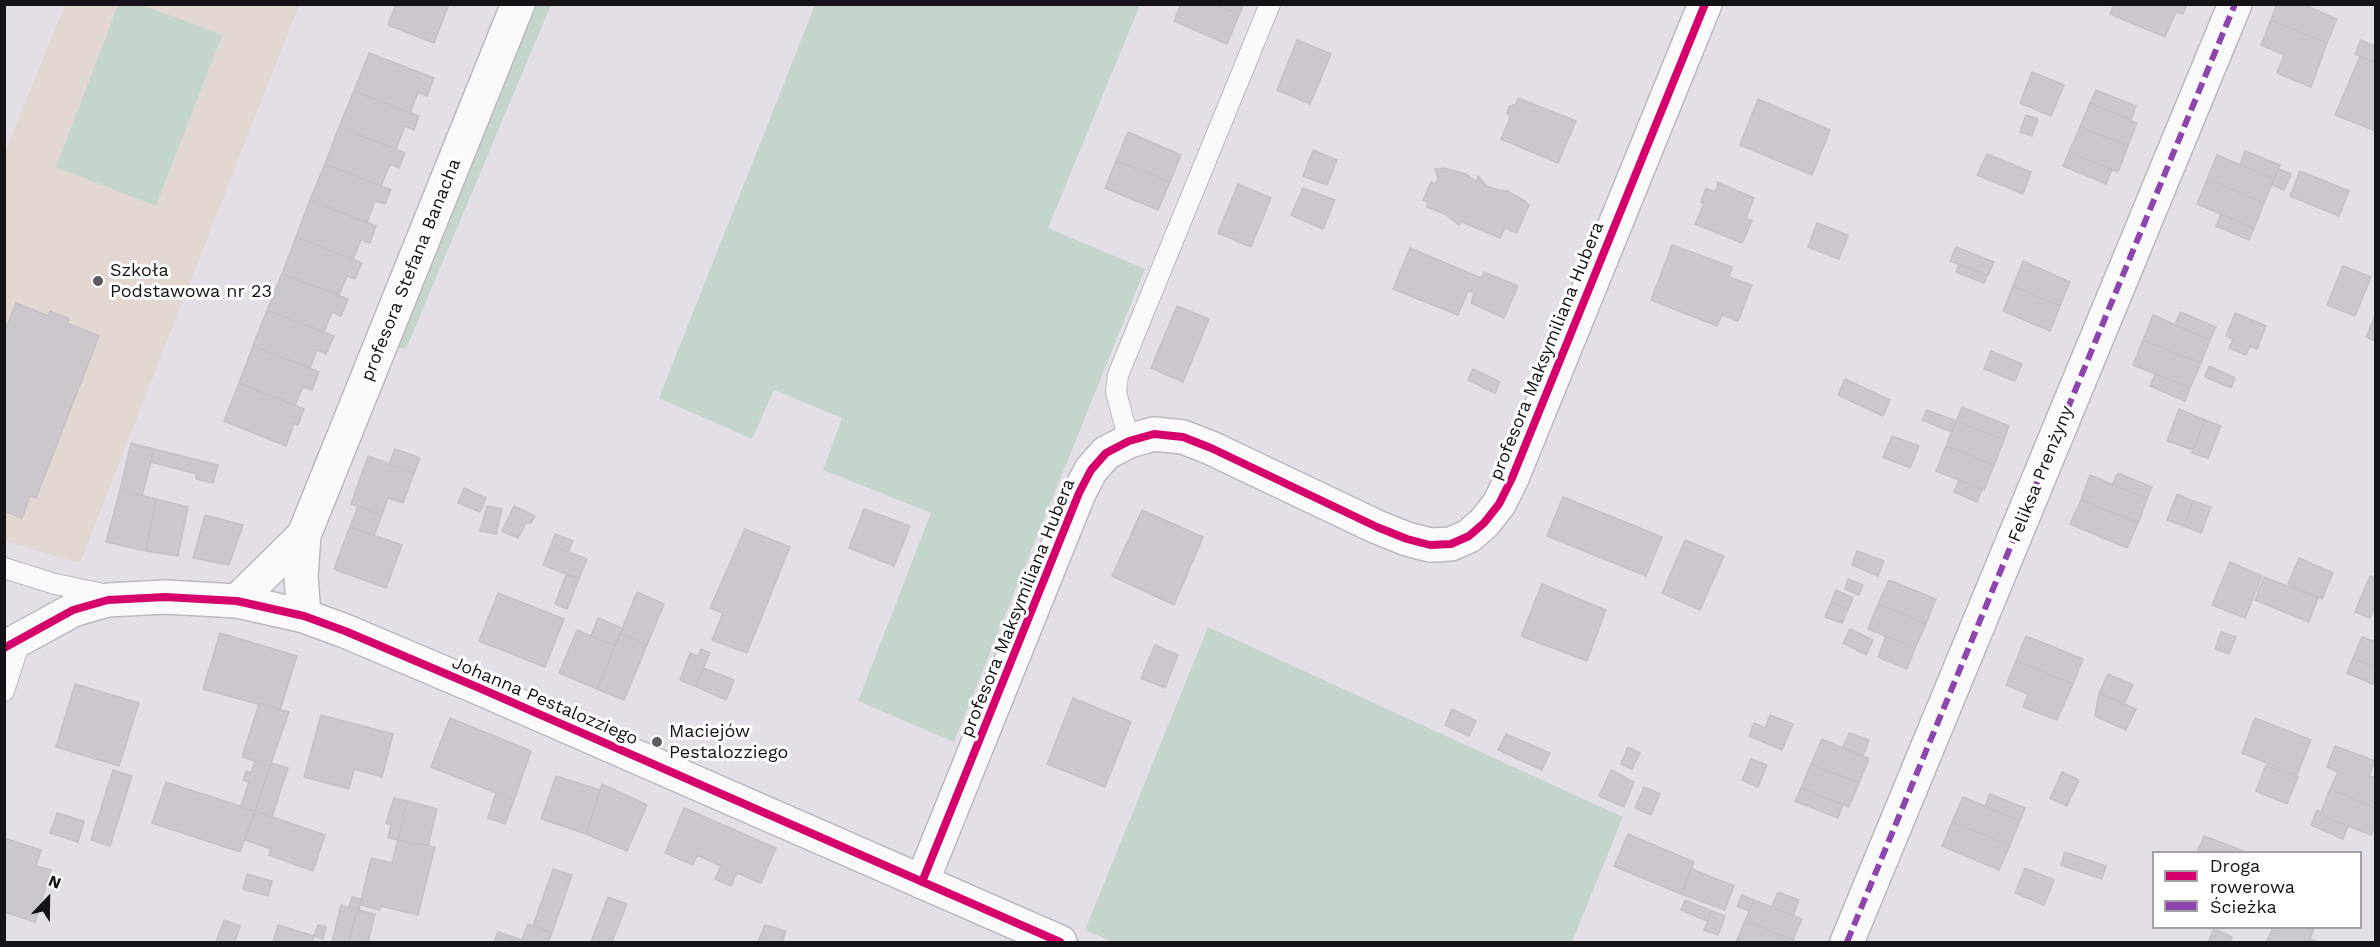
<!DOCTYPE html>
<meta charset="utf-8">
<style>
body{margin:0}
#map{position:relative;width:2380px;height:947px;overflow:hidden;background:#e4dee6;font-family:"Work Sans",sans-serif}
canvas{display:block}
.frame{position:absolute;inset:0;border:6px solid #161318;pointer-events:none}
.legend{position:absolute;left:2152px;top:851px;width:210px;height:78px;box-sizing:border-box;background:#fff;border:2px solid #a2a1a3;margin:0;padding:8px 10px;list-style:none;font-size:18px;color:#161318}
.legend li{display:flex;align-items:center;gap:12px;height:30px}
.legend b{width:30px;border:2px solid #a2a1a3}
.north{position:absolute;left:18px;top:869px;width:60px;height:60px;-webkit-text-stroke:4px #fff;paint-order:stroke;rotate:22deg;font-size:16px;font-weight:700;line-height:24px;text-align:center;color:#161318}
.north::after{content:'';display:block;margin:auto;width:21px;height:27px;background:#161318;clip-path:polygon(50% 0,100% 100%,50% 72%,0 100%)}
</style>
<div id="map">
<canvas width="2380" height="947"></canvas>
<div class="frame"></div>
<ul class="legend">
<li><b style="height:8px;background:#d6006c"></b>Droga rowerowa</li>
<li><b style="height:8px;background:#8e44ad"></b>Ścieżka</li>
</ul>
<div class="north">N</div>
</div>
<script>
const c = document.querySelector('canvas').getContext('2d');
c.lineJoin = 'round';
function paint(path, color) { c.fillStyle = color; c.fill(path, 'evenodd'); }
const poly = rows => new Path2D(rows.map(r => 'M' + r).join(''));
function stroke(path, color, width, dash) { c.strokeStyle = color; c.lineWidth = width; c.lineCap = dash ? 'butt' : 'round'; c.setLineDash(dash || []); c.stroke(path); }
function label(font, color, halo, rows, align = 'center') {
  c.font = font + ' "Work Sans",sans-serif'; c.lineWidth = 6; c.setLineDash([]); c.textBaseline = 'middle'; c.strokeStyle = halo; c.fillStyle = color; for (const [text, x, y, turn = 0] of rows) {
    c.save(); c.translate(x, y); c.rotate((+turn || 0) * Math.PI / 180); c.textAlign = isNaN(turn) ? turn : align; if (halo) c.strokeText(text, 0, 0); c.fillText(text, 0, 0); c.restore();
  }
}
const education = poly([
 [65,5,299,5,80,563,5,541,4,154]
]);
const green = poly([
 [118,5,142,5,222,35,156,206,56,167],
 [531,5,551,5,406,349,396,347],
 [815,5,1140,5,1048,228,1145,269,954,742,858,701,931,513,823,470,842,418,774,390,752,439,659,398],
 [1208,627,1623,817,1572,942,1113,942,1085,930]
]);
const building = poly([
 [396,4,449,4,434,43,388,25,396,4],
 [1181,4,1214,4,1239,15,1227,44,1174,21,1181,4],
 [1214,4,1244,4,1239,15,1214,4],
 [2114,4,2187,4,2183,14,2176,12,2165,37,2110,14,2114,4],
 [2277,4,2302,4,2337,19,2327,43,2271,20,2277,4],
 [2271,20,2327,43,2311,87,2277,73,2284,55,2261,45,2271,20],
 [1297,40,1331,54,1310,104,1277,90,1297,40],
 [2361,40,2376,47,2376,63,2355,54,2361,40],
 [369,53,434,78,427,96,418,92,410,113,354,91,369,53],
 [2360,56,2376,63,2376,131,2335,115,2360,56],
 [2032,72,2064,85,2051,116,2020,103,2032,72],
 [2096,90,2136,106,2131,120,2090,103,2096,90],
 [354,91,419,116,414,130,405,126,396,149,339,127,354,91],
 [1518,98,1576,121,1558,163,1501,139,1510,118,1507,112,1510,106,1516,104,1518,98],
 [1758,99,1830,130,1812,175,1740,145,1758,99],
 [2090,103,2137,123,2128,146,2080,127,2090,103],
 [2026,115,2038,119,2032,136,2020,132,2026,115],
 [339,127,405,153,399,168,390,164,381,186,325,164,339,127],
 [2080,127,2128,146,2118,172,2069,152,2080,127],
 [1128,132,1181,155,1170,182,1116,161,1128,132],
 [1313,150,1337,160,1327,185,1303,176,1313,150],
 [2245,151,2280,165,2274,179,2240,165,2245,151],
 [2069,152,2112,170,2106,184,2063,166,2069,152],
 [1987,154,2031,172,2023,194,1977,175,1987,154],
 [2217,155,2274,179,2264,203,2207,179,2217,155],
 [1116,161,1170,182,1158,210,1105,188,1116,161],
 [325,164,391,190,385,204,375,201,367,223,310,200,325,164],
 [1444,168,1466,174,1477,182,1478,176,1487,186,1498,190,1507,191,1525,201,1529,205,1517,233,1505,228,1500,238,1462,222,1459,225,1445,214,1427,207,1428,202,1423,200,1431,182,1436,184,1438,179,1435,169,1444,168],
 [2278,169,2291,174,2284,190,2272,185,2278,169],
 [2300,171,2349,191,2339,216,2290,196,2300,171],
 [2207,179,2264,203,2254,228,2197,204,2207,179],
 [1717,182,1754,198,1746,218,1752,221,1742,243,1695,224,1704,203,1701,202,1706,188,1715,192,1718,185,1717,182],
 [1238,184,1271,198,1251,247,1218,233,1238,184],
 [1303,188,1335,200,1323,229,1291,215,1303,188],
 [310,200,376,226,370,243,361,240,353,259,296,237,310,200],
 [2221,214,2254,228,2249,240,2216,226,2221,214],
 [1817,223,1848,235,1839,259,1808,247,1817,223],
 [296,237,362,263,355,279,347,276,339,295,282,274,296,237],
 [1672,245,1732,267,1729,277,1752,285,1738,321,1722,315,1717,326,1651,300,1672,245],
 [1956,247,1994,262,1988,276,1950,261,1956,247],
 [1410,248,1481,278,1484,272,1518,286,1504,318,1471,303,1474,293,1468,291,1458,315,1393,289,1410,248],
 [2023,261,2070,282,2060,306,2013,286,2023,261],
 [1959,264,1987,275,1984,283,1956,272,1959,264],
 [2343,266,2371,277,2355,316,2327,305,2343,266],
 [282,274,348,299,341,316,332,312,324,332,267,310,282,274],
 [2013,286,2060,306,2050,331,2003,311,2013,286],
 [16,303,48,316,50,311,69,319,67,323,99,336,36,498,30,496,22,518,4,511,4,333,16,303],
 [1177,306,1209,319,1183,382,1151,368,1177,306],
 [267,310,334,336,326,354,317,350,310,368,253,346,267,310],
 [2180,312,2216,327,2210,340,2175,325,2180,312],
 [2235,313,2266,326,2257,349,2250,346,2246,355,2229,348,2233,339,2226,336,2235,313],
 [2376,314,2376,341,2366,337,2376,314],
 [2153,315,2210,340,2201,363,2143,340,2153,315],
 [2143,340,2201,363,2190,388,2133,365,2143,340],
 [253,346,319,372,312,390,303,387,295,405,239,383,253,346],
 [1991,351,2022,364,2015,381,1984,369,1991,351],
 [2209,366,2235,378,2231,388,2205,377,2209,366],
 [1473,369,1500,382,1495,393,1468,380,1473,369],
 [2155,374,2190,388,2185,401,2150,386,2155,374],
 [1845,379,1890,400,1883,416,1838,395,1845,379],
 [239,383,304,409,298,425,294,423,286,446,224,421,239,383],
 [1962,407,2009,426,2004,440,1956,421,1962,407],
 [2179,409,2205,420,2193,450,2167,441,2179,409],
 [1927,410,1956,421,1952,432,1922,420,1927,410],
 [2205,420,2221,426,2208,458,2192,453,2205,420],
 [1956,421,2004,440,1994,465,1946,446,1956,421],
 [1892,436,1919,446,1910,468,1883,457,1892,436],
 [131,443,154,449,142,496,120,490,131,443],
 [1946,446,1994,465,1984,490,1936,471,1946,446],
 [154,449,218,465,213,483,196,479,197,474,151,462,154,449],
 [395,449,420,458,414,473,389,464,395,449],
 [368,456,414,473,403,503,388,498,382,515,351,504,368,456],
 [2118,473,2152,487,2147,499,2112,484,2118,473],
 [2090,475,2147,499,2138,523,2081,500,2090,475],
 [1959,480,1982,489,1977,502,1954,492,1959,480],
 [464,488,486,498,480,512,458,503,464,488],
 [120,490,156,499,146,551,106,542,120,490],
 [2177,494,2193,501,2184,526,2167,520,2177,494],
 [1563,497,1662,537,1646,576,1547,536,1563,497],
 [156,499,188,507,178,556,146,551,156,499],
 [2081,500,2138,523,2127,548,2070,524,2081,500],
 [2193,501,2211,507,2201,533,2184,526,2193,501],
 [358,506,382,515,374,535,350,527,358,506],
 [487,506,502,509,496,534,480,531,487,506],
 [514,506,535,516,531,523,527,522,518,538,502,531,514,506],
 [864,509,910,526,894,566,849,548,864,509],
 [1142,510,1203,537,1174,605,1112,576,1142,510],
 [205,515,243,525,229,565,193,558,205,515],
 [350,527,402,545,386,588,334,569,350,527],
 [745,529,790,547,747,653,712,640,723,613,710,608,745,529],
 [555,534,573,541,568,552,551,545,555,534],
 [1685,540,1724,556,1700,610,1662,593,1685,540],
 [551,545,587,559,579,579,543,565,551,545],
 [1857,551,1884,561,1878,576,1852,565,1857,551],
 [2299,558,2333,573,2322,599,2288,584,2299,558],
 [2230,562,2262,576,2245,618,2212,605,2230,562],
 [566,575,579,579,567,609,555,604,566,575],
 [2370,576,2376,578,2376,604,2370,618,2355,612,2370,576],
 [2264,577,2318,598,2309,622,2255,600,2264,577],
 [1848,579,1863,585,1859,595,1845,589,1848,579],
 [1889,580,1936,599,1926,624,1878,604,1889,580],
 [1542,584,1606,610,1587,661,1521,636,1542,584],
 [1836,590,1853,598,1848,610,1831,602,1836,590],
 [637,592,664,604,647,645,620,634,637,592],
 [498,593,564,619,545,667,479,641,498,593],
 [1831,602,1848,610,1842,623,1825,617,1831,602],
 [1878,604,1926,624,1915,648,1868,629,1878,604],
 [598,618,622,628,615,646,591,636,598,618],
 [1850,629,1873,640,1866,655,1843,643,1850,629],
 [577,630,615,646,597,689,559,673,577,630],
 [2221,632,2236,637,2229,654,2215,649,2221,632],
 [220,633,297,656,280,710,203,689,220,633],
 [620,634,647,645,624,700,597,689,620,634],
 [1886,636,1915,648,1907,669,1878,657,1886,636],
 [2026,636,2083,659,2073,684,2016,661,2026,636],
 [2362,637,2376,642,2376,668,2353,658,2362,637],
 [1155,645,1178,655,1165,688,1141,678,1155,645],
 [701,649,710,653,695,686,680,680,690,653,698,656,701,649],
 [2353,658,2376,668,2373,684,2347,673,2353,658],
 [2016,661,2073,684,2057,720,2023,707,2028,694,2006,685,2016,661],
 [703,668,734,680,726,700,695,686,703,668],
 [2108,674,2133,685,2124,704,2099,693,2108,674],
 [75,684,139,703,119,766,56,747,75,684],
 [2099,693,2136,709,2126,730,2095,716,2099,693],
 [1073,698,1131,722,1105,787,1047,764,1073,698],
 [259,704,289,712,270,766,242,757,259,704],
 [1452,709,1476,721,1469,736,1445,725,1452,709],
 [321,715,393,734,382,777,354,769,349,789,304,777,321,715],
 [1770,715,1793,724,1782,750,1749,736,1754,723,1765,728,1770,715],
 [450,718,531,751,514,800,431,767,450,718],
 [2255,718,2311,740,2297,775,2242,753,2255,718],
 [1849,733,1869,740,1863,756,1843,747,1849,733],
 [1506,734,1550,753,1542,770,1498,750,1506,734],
 [1822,739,1869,759,1859,783,1811,764,1822,739],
 [2335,746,2375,761,2369,776,2376,778,2376,808,2330,789,2338,772,2327,767,2335,746],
 [1628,747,1640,753,1632,769,1621,764,1628,747],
 [1751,759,1767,765,1758,787,1742,780,1751,759],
 [255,761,270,766,255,811,241,806,249,782,243,780,246,771,251,773,255,761],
 [271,763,288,768,272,817,255,811,271,763],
 [1811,764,1859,783,1849,807,1801,788,1811,764],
 [2266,765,2298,777,2287,804,2256,791,2266,765],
 [113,770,132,776,110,846,91,840,113,770],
 [1611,770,1634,782,1624,807,1599,796,1611,770],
 [2062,772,2079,780,2067,806,2050,798,2062,772],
 [556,776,600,790,586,834,541,819,556,776],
 [166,782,255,811,240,852,152,823,166,782],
 [602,784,647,805,627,851,586,834,602,784],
 [1644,787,1660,794,1651,815,1635,808,1644,787],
 [1801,788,1843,805,1838,818,1795,801,1801,788],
 [2330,789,2376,808,2376,823,2371,835,2320,815,2330,789],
 [496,793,514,800,505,824,488,818,496,793],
 [1990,794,2025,808,2020,821,1985,806,1990,794],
 [1963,797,2020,821,2010,845,1952,822,1963,797],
 [394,798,407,801,398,840,388,838,391,825,386,823,394,798],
 [407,801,437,809,428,846,398,840,407,801],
 [684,808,776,848,761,883,737,873,731,886,715,879,721,866,697,855,693,865,665,853,684,808],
 [2317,810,2321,812,2320,815,2348,826,2343,839,2311,825,2317,810],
 [255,811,325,835,313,871,269,855,271,849,245,840,255,811],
 [57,813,84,821,78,842,50,833,57,813],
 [1952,822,2010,845,1999,870,1942,846,1952,822],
 [1628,834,1694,862,1681,894,1614,866,1628,834],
 [2204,836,2246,852,2197,852,2204,836],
 [4,838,41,850,36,866,51,870,35,922,4,912,4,838],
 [398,840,435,847,418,915,381,906,380,910,360,905,371,858,392,863,398,840],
 [2065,852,2106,866,2102,879,2061,865,2065,852],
 [2025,868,2054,880,2044,905,2015,893,2025,868],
 [553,869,572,875,552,933,533,926,553,869],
 [1692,869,1734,886,1725,910,1681,894,1692,869],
 [247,874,272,881,268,896,243,889,247,874],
 [1778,892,1799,900,1793,916,1772,907,1778,892],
 [1742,895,1754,900,1749,911,1737,906,1742,895],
 [352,897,361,899,359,910,349,907,352,897],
 [608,897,627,904,612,942,591,942,608,897],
 [1685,900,1712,911,1707,921,1681,910,1685,900],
 [1754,900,1802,919,1793,940,1745,921,1754,900],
 [341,905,357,910,352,927,349,942,332,942,341,905],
 [357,910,375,914,368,942,349,942,357,910],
 [1712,911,1725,916,1718,935,1704,930,1712,911],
 [224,920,240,926,235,942,216,942,224,920],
 [1745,921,1793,940,1792,942,1736,942,1745,921],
 [528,924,552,933,548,942,494,942,498,932,522,940,528,924],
 [278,925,314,936,312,942,273,942,278,925],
 [318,925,326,927,323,939,314,936,318,925],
 [765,925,786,931,782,942,758,942,765,925],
 [2273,928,2314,928,2310,939,2319,942,2266,942,2273,928],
 [2214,929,2232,937,2230,942,2208,942,2214,929]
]);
const service = poly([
 [1129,441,1116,392,1118,375,1270,4],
 [4,568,55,584,108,595],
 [4,691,21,638]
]);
const minor = poly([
 [237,601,304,535],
 [304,616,301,576,304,535,518,4],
 [922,882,1079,493,1091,470,1106,453,1129,441,1154,434,1183,437,1211,448,1377,527,1407,539,1430,545,1451,544,1469,536,1484,523,1499,504,1512,478,1705,4],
 [1847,942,2235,4]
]);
const tertiary = poly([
 [4,648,73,610,108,600,165,597,237,601,304,616,345,631,477,687,1060,942]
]);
const quiet = poly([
 [1847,942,2235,4]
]);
const cycleway = poly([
 [4,648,73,610,108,600,165,597,237,601,304,616,345,631,477,687,1060,942],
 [922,882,1079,493,1091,470,1106,453,1129,441,1154,434,1183,437,1211,448,1377,527,1407,539,1430,545,1451,544,1469,536,1484,523,1499,504,1512,478,1705,4]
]);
const markers = [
 [98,281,6,"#5e5a60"],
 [657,742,6,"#5e5a60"]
];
const streetNames = [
 ["profesora Stefana Banacha",411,270,-68],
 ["profesora Maksymiliana Hubera",1547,351,-68],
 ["Feliksa Prenżyny",2041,474,-68],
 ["profesora Maksymiliana Hubera",1018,608,-68],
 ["Johanna Pestalozziego",545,701,23]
];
const poiNames = [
 ["Szkoła",110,271],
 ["Podstawowa nr 23",110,292],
 ["Maciejów",669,732],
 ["Pestalozziego",669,753]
];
paint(education, '#e3d7d1');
paint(green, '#c4d6cc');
paint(building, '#cbc7cd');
stroke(building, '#c5c0c7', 1.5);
stroke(service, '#bcb8be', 22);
stroke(minor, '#bcb8be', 36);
stroke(tertiary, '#bcb8be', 36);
stroke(service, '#fbfafb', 20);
stroke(minor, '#fbfafb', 33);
stroke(tertiary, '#fbfafb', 33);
stroke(quiet, '#8e44ad', 6, [12, 6]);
stroke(cycleway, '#d6006c', 8);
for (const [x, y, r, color] of markers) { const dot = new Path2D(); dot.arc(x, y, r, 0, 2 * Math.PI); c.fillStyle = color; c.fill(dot); stroke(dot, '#fff', 2); }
label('18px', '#161318', '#fff', streetNames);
label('18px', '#161318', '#fff', poiNames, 'left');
</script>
